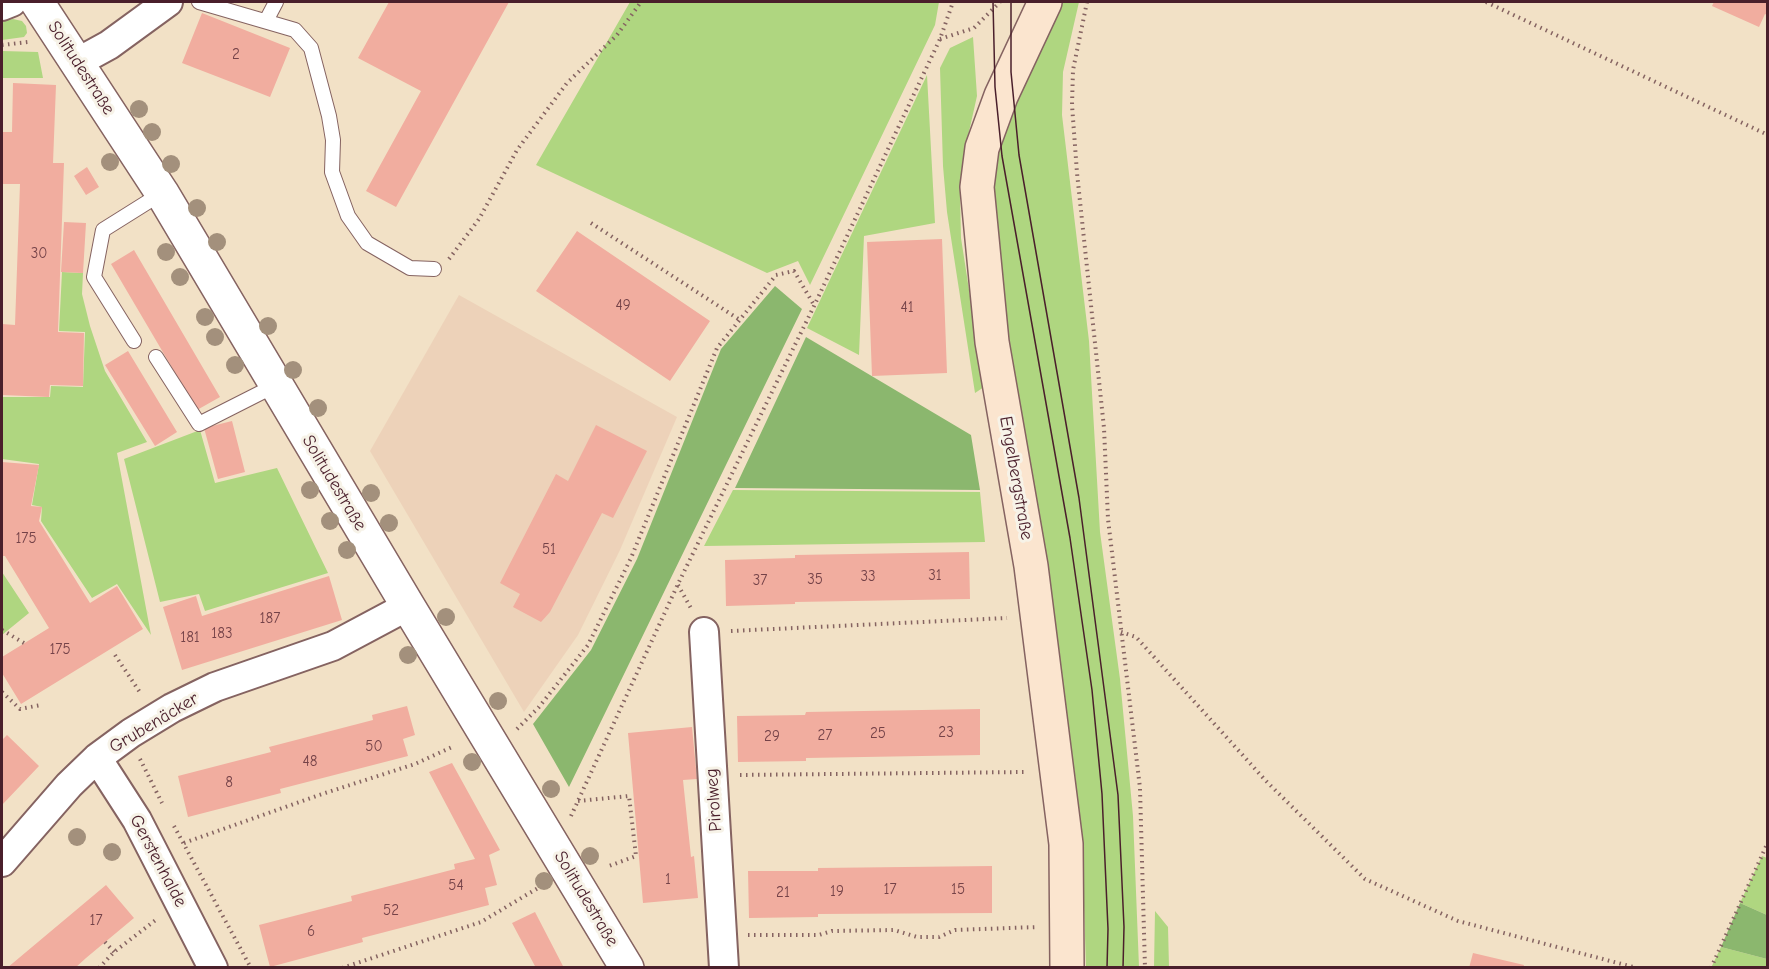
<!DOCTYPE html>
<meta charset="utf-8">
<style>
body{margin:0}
#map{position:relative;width:1769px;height:969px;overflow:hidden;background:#f2e1c6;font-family:"Comic Neue",sans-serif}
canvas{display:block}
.frame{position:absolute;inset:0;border:3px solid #4a1f2b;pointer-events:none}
</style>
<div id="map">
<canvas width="1769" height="969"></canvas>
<div class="frame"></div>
</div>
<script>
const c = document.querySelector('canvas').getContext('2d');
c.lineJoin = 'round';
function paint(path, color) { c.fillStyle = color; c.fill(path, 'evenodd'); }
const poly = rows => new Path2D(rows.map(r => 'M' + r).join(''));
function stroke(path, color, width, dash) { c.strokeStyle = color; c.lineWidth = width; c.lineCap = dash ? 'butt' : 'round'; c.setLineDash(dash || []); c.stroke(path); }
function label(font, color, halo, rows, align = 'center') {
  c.font = font + ' "Comic Neue",sans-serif'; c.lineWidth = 6; c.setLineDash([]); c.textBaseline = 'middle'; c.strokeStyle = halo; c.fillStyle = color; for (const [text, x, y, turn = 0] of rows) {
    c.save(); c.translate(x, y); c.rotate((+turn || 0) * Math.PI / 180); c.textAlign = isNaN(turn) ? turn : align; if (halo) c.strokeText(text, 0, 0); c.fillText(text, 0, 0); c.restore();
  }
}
const built = poly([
 [459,295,677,417,620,550,578,635,524,712,370,451]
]);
const green = poly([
 [630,2,939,2,935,25,810,285,798,261,767,273,536,165],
 [1062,2,1079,2,1063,72,1062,115,1089,341,1100,532,1120,679,1133,816,1139,967,1086,967,1082,844,1075,775,995,265,992,179,1007,113],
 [13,19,22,21,26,26,27,33,24,37,2,40,2,21],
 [973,37,977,96,964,154,960,195,961,238,984,387,975,393,947,212,943,166,940,68,950,48],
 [2,51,38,52,43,78,2,78],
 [927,75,935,223,864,236,859,355,807,328],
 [62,272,83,273,82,294,90,326,105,371,147,442,117,453,151,635,117,584,92,598,41,521,42,507,32,505,39,464,2,459,2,397,50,397,51,386,83,387,85,332,59,331],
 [200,430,215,483,277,468,328,573,205,611,199,594,160,602,124,459],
 [733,490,980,492,985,542,704,546],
 [2,572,29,613,2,635],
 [1762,856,1767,858,1767,915,1740,903],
 [1155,911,1168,927,1169,967,1154,967],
 [1721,947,1767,959,1767,967,1711,968]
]);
const forest = poly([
 [775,286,802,309,569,787,533,724,591,650,637,559,721,349],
 [806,337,971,435,980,490,735,488],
 [1740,903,1767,915,1767,959,1721,947]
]);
const building = poly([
 [389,2,509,2,396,207,366,191,421,91,358,58],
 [1714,2,1767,2,1767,15,1765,14,1759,27,1712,6],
 [202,13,290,48,270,97,182,63],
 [13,83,56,85,53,163,64,163,58,332,84,333,83,386,50,385,49,397,2,395,2,324,15,325,20,184,2,184,2,132,12,132],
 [87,167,99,187,86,195,74,176],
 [64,222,86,223,83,273,61,272],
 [577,231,710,321,670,381,536,291],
 [942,239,947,373,872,376,867,242],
 [134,250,220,397,197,410,111,264],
 [128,351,177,432,155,446,105,365],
 [232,421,245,472,218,479,204,428],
 [596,425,647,451,613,518,602,513,550,612,541,622,513,607,520,594,500,583,556,474,568,481],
 [2,462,39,465,31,506,42,507,39,521,90,603,117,586,143,629,21,704,2,673,2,657,49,628,5,556,2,556],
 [969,552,970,599,795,602,795,604,726,606,725,560,795,558,795,555],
 [329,576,342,620,182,670,163,607,196,596,202,616],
 [407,706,415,735,403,739,408,756,280,789,281,793,188,817,178,776,271,752,269,747,373,720,372,715],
 [980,709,980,755,806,758,806,761,738,762,737,716,805,715,806,712],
 [692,727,697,779,683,780,691,857,694,856,698,898,643,903,628,733],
 [7,735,39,766,2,805,2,740],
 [452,763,500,850,489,855,497,885,485,888,489,905,362,938,363,942,270,967,259,925,352,901,351,896,455,869,454,864,475,859,429,772],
 [992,866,992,913,818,914,818,917,749,918,748,871,818,871,818,868],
 [106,885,134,918,86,958,75,968,7,968],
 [535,912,564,968,536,968,512,923],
 [1473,953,1524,965,1523,968,1469,968]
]);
const path = poly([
 [1087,2,1073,70,1072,105,1077,173,1104,428,1108,519,1140,788,1145,968],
 [1486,2,1768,135],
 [940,39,974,28,1000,2],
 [2,45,28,42],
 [591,223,740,320],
 [449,259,479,219,517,150,567,83,617,35,641,2],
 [678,585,692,610],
 [2,630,24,643],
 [731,631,1007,618],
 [1121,632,1136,637,1266,781,1365,879,1458,921,1637,968],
 [115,655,141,694],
 [2,692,20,709,41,705],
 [517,729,539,707,588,645,631,558,717,348,776,275,794,271,814,305],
 [140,759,162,803],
 [740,775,1027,772],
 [578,801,629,796,636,856,609,866],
 [571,816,678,584,814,306,940,39,953,2],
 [174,826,251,968],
 [184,843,319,795,415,764,452,747],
 [748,935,819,935,832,931,894,930,917,937,939,937,955,930,1038,927],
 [105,942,114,952],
 [99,968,114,952,157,919],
 [342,968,481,922,538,888],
 [1711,968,1768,842]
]);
const service = poly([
 [199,2,295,30,311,48,329,116,333,140,332,172,348,216,367,243,410,268,434,269],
 [266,21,276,2],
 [134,341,94,277,103,230,162,193],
 [156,357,199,424,276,385]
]);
const minor = poly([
 [2,6,12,2],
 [78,62,109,45,168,2],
 [704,632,724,968],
 [97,758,137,820,213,968],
 [2,862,69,785,97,758,131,733,172,708,215,687,333,646,408,606]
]);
const tertiary = poly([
 [37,2,162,193,408,606,627,968]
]);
const secondary = poly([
 [1045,2,1001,96,982,148,977,187,992,342,1031,566,1066,844,1067,968]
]);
const tram = poly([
 [993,2,995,87,1002,156,1070,538,1092,690,1102,794,1108,929,1107,968],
 [1011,2,1011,72,1019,155,1079,498,1118,795,1124,927,1123,968]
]);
const trees = [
 [139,109],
 [152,132],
 [110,162],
 [171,164],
 [197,208],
 [217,242],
 [166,252],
 [180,277],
 [205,317],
 [268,326],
 [215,337],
 [235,365],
 [293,370],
 [318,408],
 [310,490],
 [371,493],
 [330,521],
 [389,523],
 [347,550],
 [446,617],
 [408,655],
 [498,701],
 [472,762],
 [551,789],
 [77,837],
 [112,852],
 [590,856],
 [544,881]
];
const numberNames = [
 ["2",236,55],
 ["30",39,254],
 ["49",623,306],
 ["41",907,308],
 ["175",26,539],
 ["51",549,550],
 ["31",935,576],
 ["33",868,577],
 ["35",815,580],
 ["37",760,581],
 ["187",270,619],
 ["183",222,634],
 ["181",190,638],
 ["175",60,650],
 ["23",946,733],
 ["25",878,734],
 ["27",825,736],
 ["29",772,737],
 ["50",374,747],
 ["48",310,762],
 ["8",229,783],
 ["1",668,880],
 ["54",456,886],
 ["17",890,890],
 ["15",958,890],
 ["19",837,892],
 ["21",783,893],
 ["52",391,911],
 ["17",96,921],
 ["6",311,932]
];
const streetNames = [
 ["Solitudestraße",81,68,57],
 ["Engelbergstraße",1016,478,80],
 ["Solitudestraße",334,483,59],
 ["Grubenäcker",154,723,-31],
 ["Pirolweg",714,800,-94],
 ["Gerstenhalde",158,861,62],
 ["Solitudestraße",586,899,59]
];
paint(built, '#edd2b9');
paint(green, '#afd680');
paint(forest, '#8bb76e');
paint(building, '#f1ad9f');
stroke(service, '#856361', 16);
stroke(minor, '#856361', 32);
stroke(tertiary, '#856361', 36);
stroke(secondary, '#856361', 36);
stroke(path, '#856361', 4, [1.5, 4.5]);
stroke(service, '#fff', 14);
stroke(minor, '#fff', 28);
stroke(tertiary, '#fff', 33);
stroke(secondary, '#fbe5cf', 33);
stroke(tram, '#4a1f2b', 1.5);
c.fillStyle = '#a3907c';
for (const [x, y] of trees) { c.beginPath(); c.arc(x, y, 9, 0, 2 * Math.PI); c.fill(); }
label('15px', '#744248', null, numberNames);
label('18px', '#4a1f2b', '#f7f3e8', streetNames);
</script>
